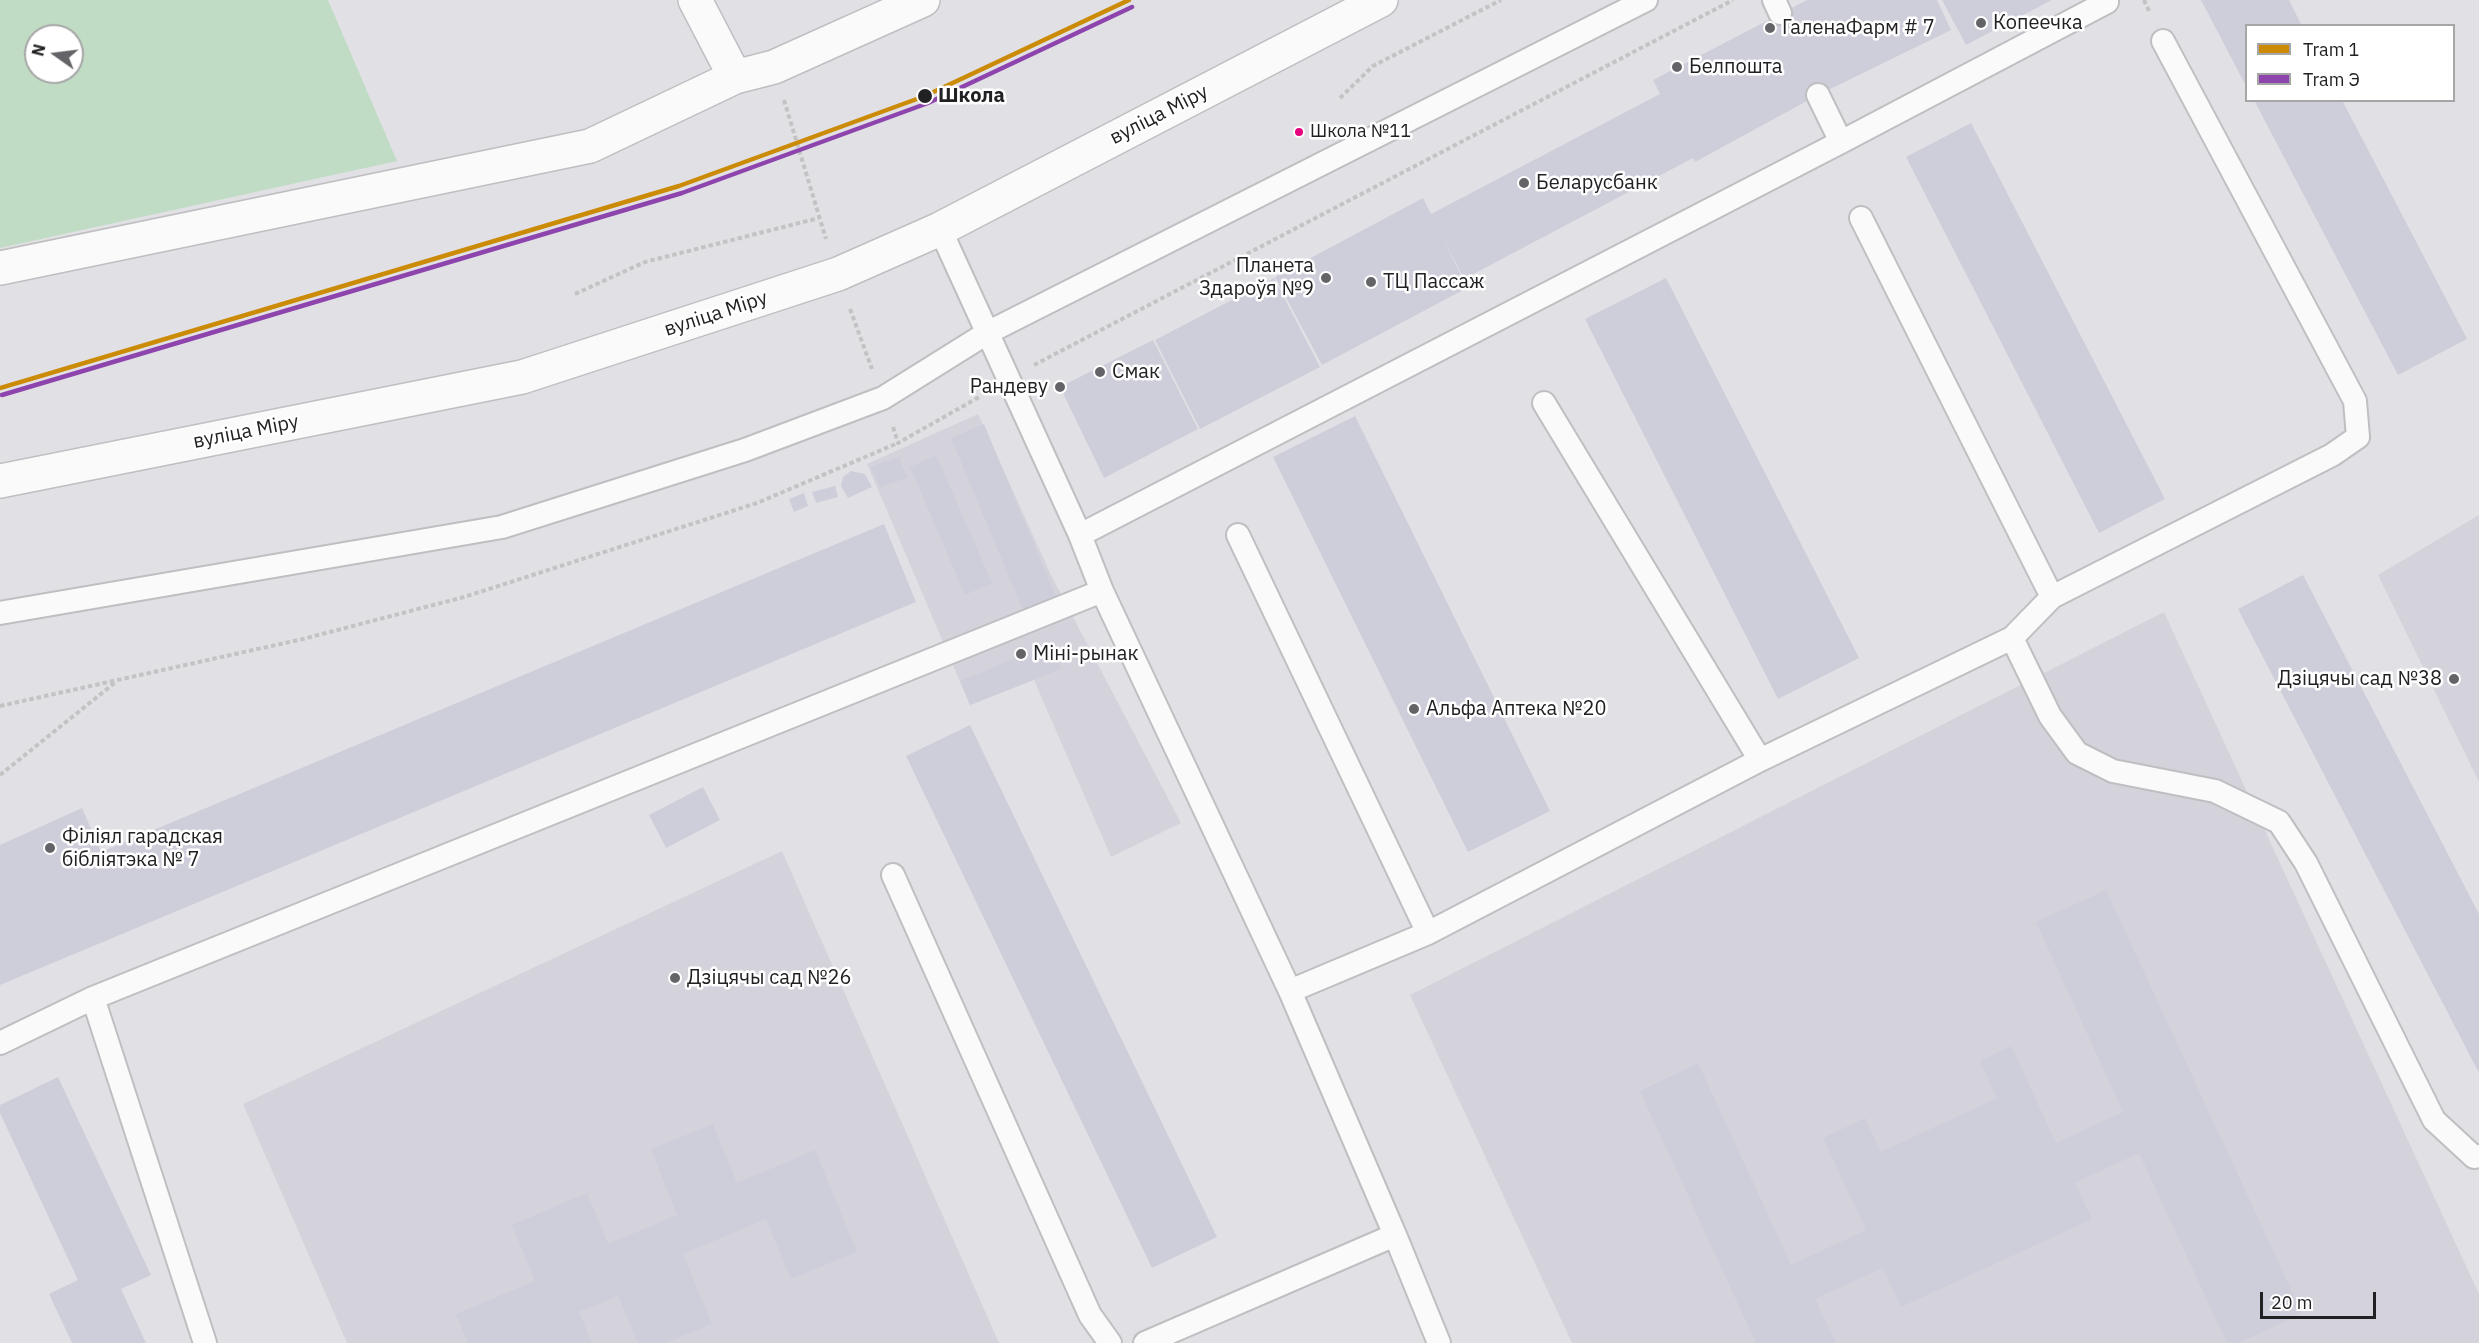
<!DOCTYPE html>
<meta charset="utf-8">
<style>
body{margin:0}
#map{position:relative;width:2479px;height:1343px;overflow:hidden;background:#e1e1e5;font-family:"IBM Plex Sans",sans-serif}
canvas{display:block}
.legend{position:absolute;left:2245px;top:24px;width:210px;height:78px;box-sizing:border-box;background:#fff;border:2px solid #a6a6a7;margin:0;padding:8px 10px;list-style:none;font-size:18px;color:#212124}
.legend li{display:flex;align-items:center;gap:12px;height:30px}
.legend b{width:30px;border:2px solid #a6a6a7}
.north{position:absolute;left:24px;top:24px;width:60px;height:60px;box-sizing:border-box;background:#fff;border:2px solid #a6a6a7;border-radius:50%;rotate:284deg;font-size:16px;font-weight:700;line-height:24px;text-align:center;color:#212124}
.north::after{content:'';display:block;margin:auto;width:21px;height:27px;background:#646468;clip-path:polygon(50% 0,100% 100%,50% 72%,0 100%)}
.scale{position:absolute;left:2260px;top:1292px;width:116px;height:27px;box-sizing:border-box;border:3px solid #212124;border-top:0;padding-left:8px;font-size:18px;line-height:21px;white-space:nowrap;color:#212124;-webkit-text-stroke:4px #fff;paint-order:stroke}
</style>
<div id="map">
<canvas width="2479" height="1343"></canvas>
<ul class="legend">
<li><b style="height:8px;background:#cc8b07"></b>Tram 1</li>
<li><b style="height:8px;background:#8e44ad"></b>Tram Э</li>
</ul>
<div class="north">N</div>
<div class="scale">20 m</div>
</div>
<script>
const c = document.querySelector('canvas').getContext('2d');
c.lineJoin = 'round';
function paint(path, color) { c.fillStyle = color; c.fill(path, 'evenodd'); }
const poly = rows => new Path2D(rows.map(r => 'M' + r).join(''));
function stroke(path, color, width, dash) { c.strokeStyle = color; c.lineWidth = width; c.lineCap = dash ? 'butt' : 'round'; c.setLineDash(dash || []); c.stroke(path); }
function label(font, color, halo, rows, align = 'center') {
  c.font = font + ' "IBM Plex Sans",sans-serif'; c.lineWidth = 5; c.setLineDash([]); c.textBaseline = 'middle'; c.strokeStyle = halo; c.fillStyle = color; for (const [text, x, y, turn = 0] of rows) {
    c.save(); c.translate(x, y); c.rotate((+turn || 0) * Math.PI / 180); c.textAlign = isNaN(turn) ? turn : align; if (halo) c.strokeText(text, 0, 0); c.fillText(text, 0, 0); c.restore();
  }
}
const built = poly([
 [978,414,1052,577,1181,823,1111,857,1034,680,970,705,867,464],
 [2479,515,2479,782,2378,575],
 [2164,612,2479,1294,2479,1343,1572,1343,1410,995],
 [782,851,999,1343,347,1343,243,1104]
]);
const green = poly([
 [0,0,328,0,397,161,0,248],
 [36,36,72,36,72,72,36,72]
]);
const building = poly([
 [1807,0,1937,0,1951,30,1818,95,1695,162,1693,158,1464,279,1443,238,1467,288,1322,365,1275,277,1423,198,1431,214,1660,94,1653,80],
 [1942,0,2052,0,1966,45],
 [2201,0,2289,0,2302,26,2246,26,2246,86],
 [2254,100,2342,100,2467,339,2398,375],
 [1971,123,2165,499,2099,533,1906,157],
 [1274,278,1320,367,1200,429,1155,340],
 [1666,278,1859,658,1778,699,1585,319],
 [1153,340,1198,429,1104,478,1060,387],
 [1355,416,1550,811,1468,852,1273,457],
 [984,424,1056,597,1023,610,951,438],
 [936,455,992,583,965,595,910,467],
 [899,457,907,478,880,487,871,467],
 [851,471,865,474,872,487,848,498,841,486,843,477],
 [835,486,838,497,816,503,812,492],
 [804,493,808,506,794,512,789,499],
 [884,524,916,602,0,985,0,845,82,808,101,852],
 [2303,575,2479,914,2479,1073,2238,609],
 [1051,643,1061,669,970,705,960,681],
 [970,725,1217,1237,1152,1268,906,756],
 [703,787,720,820,666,848,649,815],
 [2106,890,2302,1313,2239,1343,2227,1343,2139,1153,2075,1183,2092,1219,1901,1307,1883,1268,1815,1299,1836,1343,1756,1343,1640,1091,1698,1063,1791,1265,1866,1230,1823,1138,1865,1118,1881,1152,1997,1098,1980,1061,2011,1046,2056,1143,2123,1112,2036,922],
 [58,1077,151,1275,121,1289,146,1343,72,1343,49,1294,78,1280,0,1113,0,1105],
 [713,1124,737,1183,815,1150,857,1252,791,1279,766,1219,683,1254,712,1324,666,1343,638,1343,618,1296,579,1312,592,1343,468,1343,456,1314,535,1281,512,1225,587,1193,608,1244,677,1215,651,1149]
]);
const path = poly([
 [2144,0,2150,13],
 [1340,98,1373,66,1501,0],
 [784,100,826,239],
 [575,294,645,262,819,218],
 [850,309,872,369],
 [1034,365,1733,0],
 [893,427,898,443,981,396],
 [0,706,303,639,464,597,757,503,898,443],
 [0,775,117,681]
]);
const service = poly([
 [1774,0,1780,13],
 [1818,95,1841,142],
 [1861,218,2052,597],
 [940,229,1080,535,1102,591,1290,991,1395,1235,1145,1343],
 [1544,403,1760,760],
 [1080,535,1841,142,2107,2],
 [1238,535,1428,933],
 [0,613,502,527,745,450,883,398,987,333,1646,0],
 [2012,638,2050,716,2077,753,2113,771,2215,791,2279,822,2306,863,2434,1120,2474,1157,2479,1156],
 [893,875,1090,1315,1110,1343],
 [1290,991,1428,933,1760,760,2012,638,2052,597,2332,455,2358,437,2355,401,2163,41],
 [93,998,205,1343],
 [0,1043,93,998,1102,591],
 [1395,1235,1439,1343]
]);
const minor = poly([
 [695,0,735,77],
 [0,268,590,146,735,77,774,67,923,0]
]);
const secondary = poly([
 [0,481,522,377,838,274,940,229,1381,0]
]);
const tram1 = poly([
 [0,388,679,186,925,96,1129,0]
]);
const tram2 = poly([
 [2,395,682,193,928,103,1132,7]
]);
const markers = [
 [1981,23,6,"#646468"],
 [1770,28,6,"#646468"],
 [1677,67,6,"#646468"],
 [925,96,8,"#212124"],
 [1299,132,5,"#e5007d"],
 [1524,183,6,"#646468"],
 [1326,278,6,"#646468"],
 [1371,282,6,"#646468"],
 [1100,372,6,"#646468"],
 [1060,387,6,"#646468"],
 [1021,654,6,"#646468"],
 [2454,679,6,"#646468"],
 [1414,709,6,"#646468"],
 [50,848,6,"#646468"],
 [675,978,6,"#646468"]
];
const busNames = [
 ["Школа №11",1310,132]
];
const poiNames = [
 ["Копеечка",1993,23],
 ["ГаленаФарм # 7",1782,28],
 ["Белпошта",1689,67],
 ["Беларусбанк",1536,183],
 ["Планета",1314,266,"right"],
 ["Здароўя №9",1314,289,"right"],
 ["ТЦ Пассаж",1383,282],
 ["Смак",1112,372],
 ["Рандеву",1048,387,"right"],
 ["Міні-рынак",1033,654],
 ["Дзіцячы сад №38",2442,679,"right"],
 ["Альфа Аптека №20",1426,709],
 ["Філіял гарадская",62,837],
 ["бібліятэка № 7",62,860],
 ["Дзіцячы сад №26",687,978]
];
const stopNames = [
 ["Школа",938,96]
];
const streetNames = [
 ["вуліца Міру",1159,115,-27],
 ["вуліца Міру",716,314,-18],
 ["вуліца Міру",246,432,-11]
];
paint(built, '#d4d3dc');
paint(green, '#c1dcc5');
paint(building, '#cecdda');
stroke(service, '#bfbfc2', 26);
stroke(minor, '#bfbfc2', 36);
stroke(secondary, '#bfbfc2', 36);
stroke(path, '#c3c3c3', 4, [4.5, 3]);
stroke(service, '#fafafb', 22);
stroke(minor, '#fafafb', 33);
stroke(secondary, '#fafafb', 33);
stroke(tram1, '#cc8b07', 4.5);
stroke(tram2, '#8e44ad', 4.5);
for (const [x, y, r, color] of markers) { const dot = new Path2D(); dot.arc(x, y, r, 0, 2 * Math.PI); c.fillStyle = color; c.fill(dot); stroke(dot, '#fff', 2); }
label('18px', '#212124', '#fff', busNames, 'left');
label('20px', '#212124', '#fff', poiNames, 'left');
label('bold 20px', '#212124', '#fff', stopNames, 'left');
label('20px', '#212124', '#fff', streetNames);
</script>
